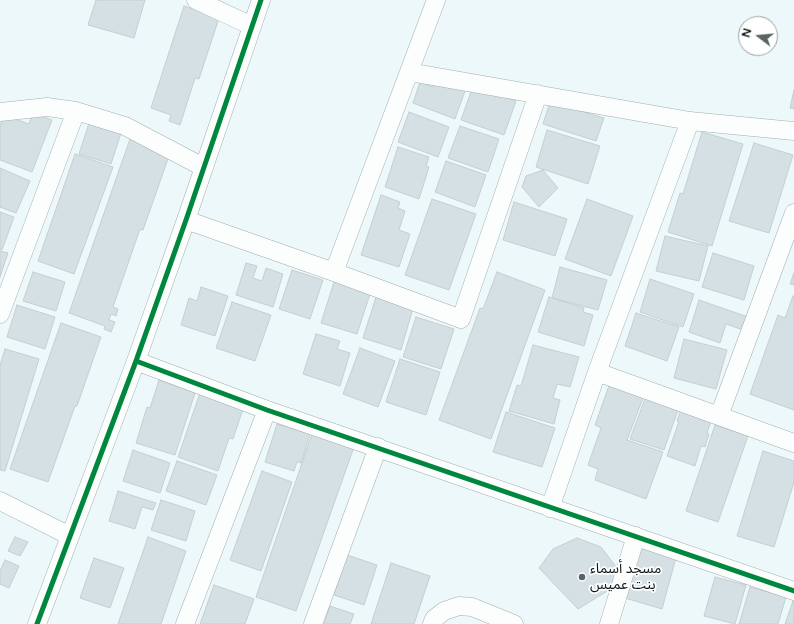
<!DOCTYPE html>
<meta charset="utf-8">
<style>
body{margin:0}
#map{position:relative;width:794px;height:624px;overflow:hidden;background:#ecf8f9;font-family:"Varela Round",sans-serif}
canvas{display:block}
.north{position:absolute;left:738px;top:16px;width:40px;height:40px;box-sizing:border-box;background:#fff;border:1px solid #9da1a2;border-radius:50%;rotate:286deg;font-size:11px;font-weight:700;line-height:16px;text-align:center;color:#0b1516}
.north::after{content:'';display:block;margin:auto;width:14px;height:18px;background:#5a6465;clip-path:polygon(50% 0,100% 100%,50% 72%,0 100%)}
</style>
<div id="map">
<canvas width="794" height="624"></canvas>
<div class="north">N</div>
</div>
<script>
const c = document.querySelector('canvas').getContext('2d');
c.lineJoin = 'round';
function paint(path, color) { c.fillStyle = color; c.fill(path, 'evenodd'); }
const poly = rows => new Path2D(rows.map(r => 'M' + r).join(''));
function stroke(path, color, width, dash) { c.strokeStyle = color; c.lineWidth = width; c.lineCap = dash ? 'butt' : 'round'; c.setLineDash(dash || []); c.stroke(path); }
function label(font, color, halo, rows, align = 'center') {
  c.font = font + ' "Varela Round","Noto Sans Arabic",sans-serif'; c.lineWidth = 3.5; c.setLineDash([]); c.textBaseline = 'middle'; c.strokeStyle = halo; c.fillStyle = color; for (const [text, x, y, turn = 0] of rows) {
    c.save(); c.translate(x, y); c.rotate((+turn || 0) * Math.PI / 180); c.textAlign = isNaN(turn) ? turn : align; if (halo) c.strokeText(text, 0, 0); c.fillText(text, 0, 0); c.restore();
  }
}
const building = poly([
 [96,0,145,0,134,38,88,25,96,0],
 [184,6,219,18,199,79,195,78,180,125,169,121,171,115,151,108,184,6],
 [437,77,466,88,455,119,413,103,420,82,433,87,437,77],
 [473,86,516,101,504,135,461,120,473,86],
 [794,90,794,109,790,108,794,90],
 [550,102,604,118,596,141,543,124,550,102],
 [409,112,449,127,438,157,398,142,409,112],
 [33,113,52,120,32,172,0,160,0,126,4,115,29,124,33,113],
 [90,120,122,130,111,164,79,154,90,120],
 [460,126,499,139,488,172,448,158,460,126],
 [547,130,600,146,588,184,536,167,547,130],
 [702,132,743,144,712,246,668,232,680,193,683,194,702,132],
 [130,139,170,153,143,230,140,229,113,307,118,309,116,316,111,314,109,320,115,322,111,332,104,329,105,326,69,313,130,139],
 [754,143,793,155,769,233,729,221,754,143],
 [398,147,429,157,426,166,429,167,419,199,385,187,398,147],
 [75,154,113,167,74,274,38,261,75,154],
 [446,161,486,175,475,207,435,192,446,161],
 [0,168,30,181,16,213,0,207,0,168],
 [543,170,558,188,539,207,522,187,526,176,543,170],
 [381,195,400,202,398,208,405,211,399,230,410,234,399,267,361,255,381,195],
 [432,199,476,214,449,290,405,275,432,199],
 [587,199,633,216,611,276,565,259,587,199],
 [514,202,567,219,555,256,503,240,514,202],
 [0,212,14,217,2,250,0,249,0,212],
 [665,236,708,246,699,281,656,271,665,236],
 [0,251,8,253,0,277,0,251],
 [713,253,754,266,744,300,702,287,713,253],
 [246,263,257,266,253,278,262,281,266,268,283,274,273,307,236,295,246,263],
 [560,267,607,280,598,310,552,298,560,267],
 [292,270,323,280,310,319,279,309,292,270],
 [33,272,65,282,56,311,23,301,33,272],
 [497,272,545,290,491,439,439,420,480,308,483,309,497,272],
 [794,273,794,285,790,284,794,273],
 [335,279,371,291,357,334,321,323,335,279],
 [650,279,694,294,683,327,640,312,650,279],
 [201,287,228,296,215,336,181,325,189,298,197,301,201,287],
 [377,294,414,305,401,350,363,338,377,294],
 [793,296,794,297,794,410,750,394,778,315,785,318,793,296],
 [549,297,584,308,583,312,593,315,584,346,538,332,549,297],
 [699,300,748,317,743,330,726,324,720,343,689,332,699,300],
 [232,302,271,315,255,361,216,348,232,302],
 [17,305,55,317,45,349,7,337,17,305],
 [636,313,679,327,667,361,625,346,636,313],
 [416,317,454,329,441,369,403,357,416,317],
 [61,323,101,337,77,406,75,406,48,482,10,469,61,323],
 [316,334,340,341,337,349,350,353,340,386,303,374,316,334],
 [684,339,727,350,716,389,674,378,684,339],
 [533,345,579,357,570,387,557,384,553,398,560,400,554,424,509,411,517,385,521,386,533,345],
 [360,348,395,361,378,407,343,394,360,348],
 [5,349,39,359,5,471,0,470,0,365,5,349],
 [400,359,440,372,426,415,386,402,400,359],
 [159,380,195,393,175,455,136,443,147,407,150,408,159,380],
 [611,380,645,393,627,440,663,452,646,499,595,480,598,469,588,465,601,428,595,425,611,380],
 [200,393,243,409,233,439,229,438,218,471,178,457,200,393],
 [646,396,679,407,664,450,630,439,646,396],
 [681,409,712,418,707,433,709,434,705,447,701,446,695,466,667,456,679,421,677,421,681,409],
 [506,412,555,428,542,467,493,452,506,412],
 [277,424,310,434,301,463,297,462,294,471,265,462,277,424],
 [715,425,748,436,718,522,686,511,715,425],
 [313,431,354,447,296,611,256,597,313,431],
 [133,450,170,463,160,493,123,481,133,450],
 [763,451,794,461,794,482,774,547,737,536,763,451],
 [177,461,217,475,206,505,166,491,177,461],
 [262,471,292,482,261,571,230,560,262,471],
 [118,491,156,503,153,510,142,507,135,529,109,521,118,491],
 [161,500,195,511,186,541,151,530,161,500],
 [15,537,28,542,20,556,8,551,15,537],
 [148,537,186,551,161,624,118,624,148,537],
 [577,538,601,547,617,568,614,587,578,609,539,568,553,549,577,538],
 [640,544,677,554,662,609,625,598,640,544],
 [347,555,377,565,364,605,334,595,347,555],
 [94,558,124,568,110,608,80,598,94,558],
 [5,560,19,566,9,588,0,584,0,571,5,560],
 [391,563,430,576,414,624,371,624,391,563],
 [715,577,746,585,735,624,704,616,715,577],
 [214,585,254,599,245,624,200,624,214,585],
 [750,587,786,597,778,624,739,624,750,587],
 [793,601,794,601,794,624,785,624,793,601],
 [330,606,354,614,350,624,324,624,330,606]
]);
const minor = poly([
 [196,0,252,26],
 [409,72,690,121,794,131],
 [0,112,47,107,76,111,125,126,203,167],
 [186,220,334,272,461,319,538,94],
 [334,272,436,0],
 [0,314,76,111],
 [136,361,267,410,794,591],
 [597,372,794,443],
 [719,416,794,213],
 [0,501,70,536],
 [550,508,597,372,690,121],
 [37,624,136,361,186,220,261,0],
 [185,624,267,410],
 [313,624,378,447],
 [432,624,434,619,444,611,459,606,472,607,514,624],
 [609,624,636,536]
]);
const cycleway = poly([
 [136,361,267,410,794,591],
 [37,624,136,361,186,220,261,0]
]);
const markers = [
 [582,577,4,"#5a6465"]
];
const poiNames = [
 ["مسجد أسماء",590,569],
 ["بنت عميس",590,585]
];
paint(building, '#d5e0e4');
stroke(building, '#c5ced1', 1);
stroke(minor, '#a3adae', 19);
stroke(minor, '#fcfefe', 18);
stroke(cycleway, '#00873e', 5);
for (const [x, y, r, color] of markers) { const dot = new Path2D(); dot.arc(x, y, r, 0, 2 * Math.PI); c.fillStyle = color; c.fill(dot); stroke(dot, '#fff', 1.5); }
label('14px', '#0b1516', '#fff', poiNames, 'left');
</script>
